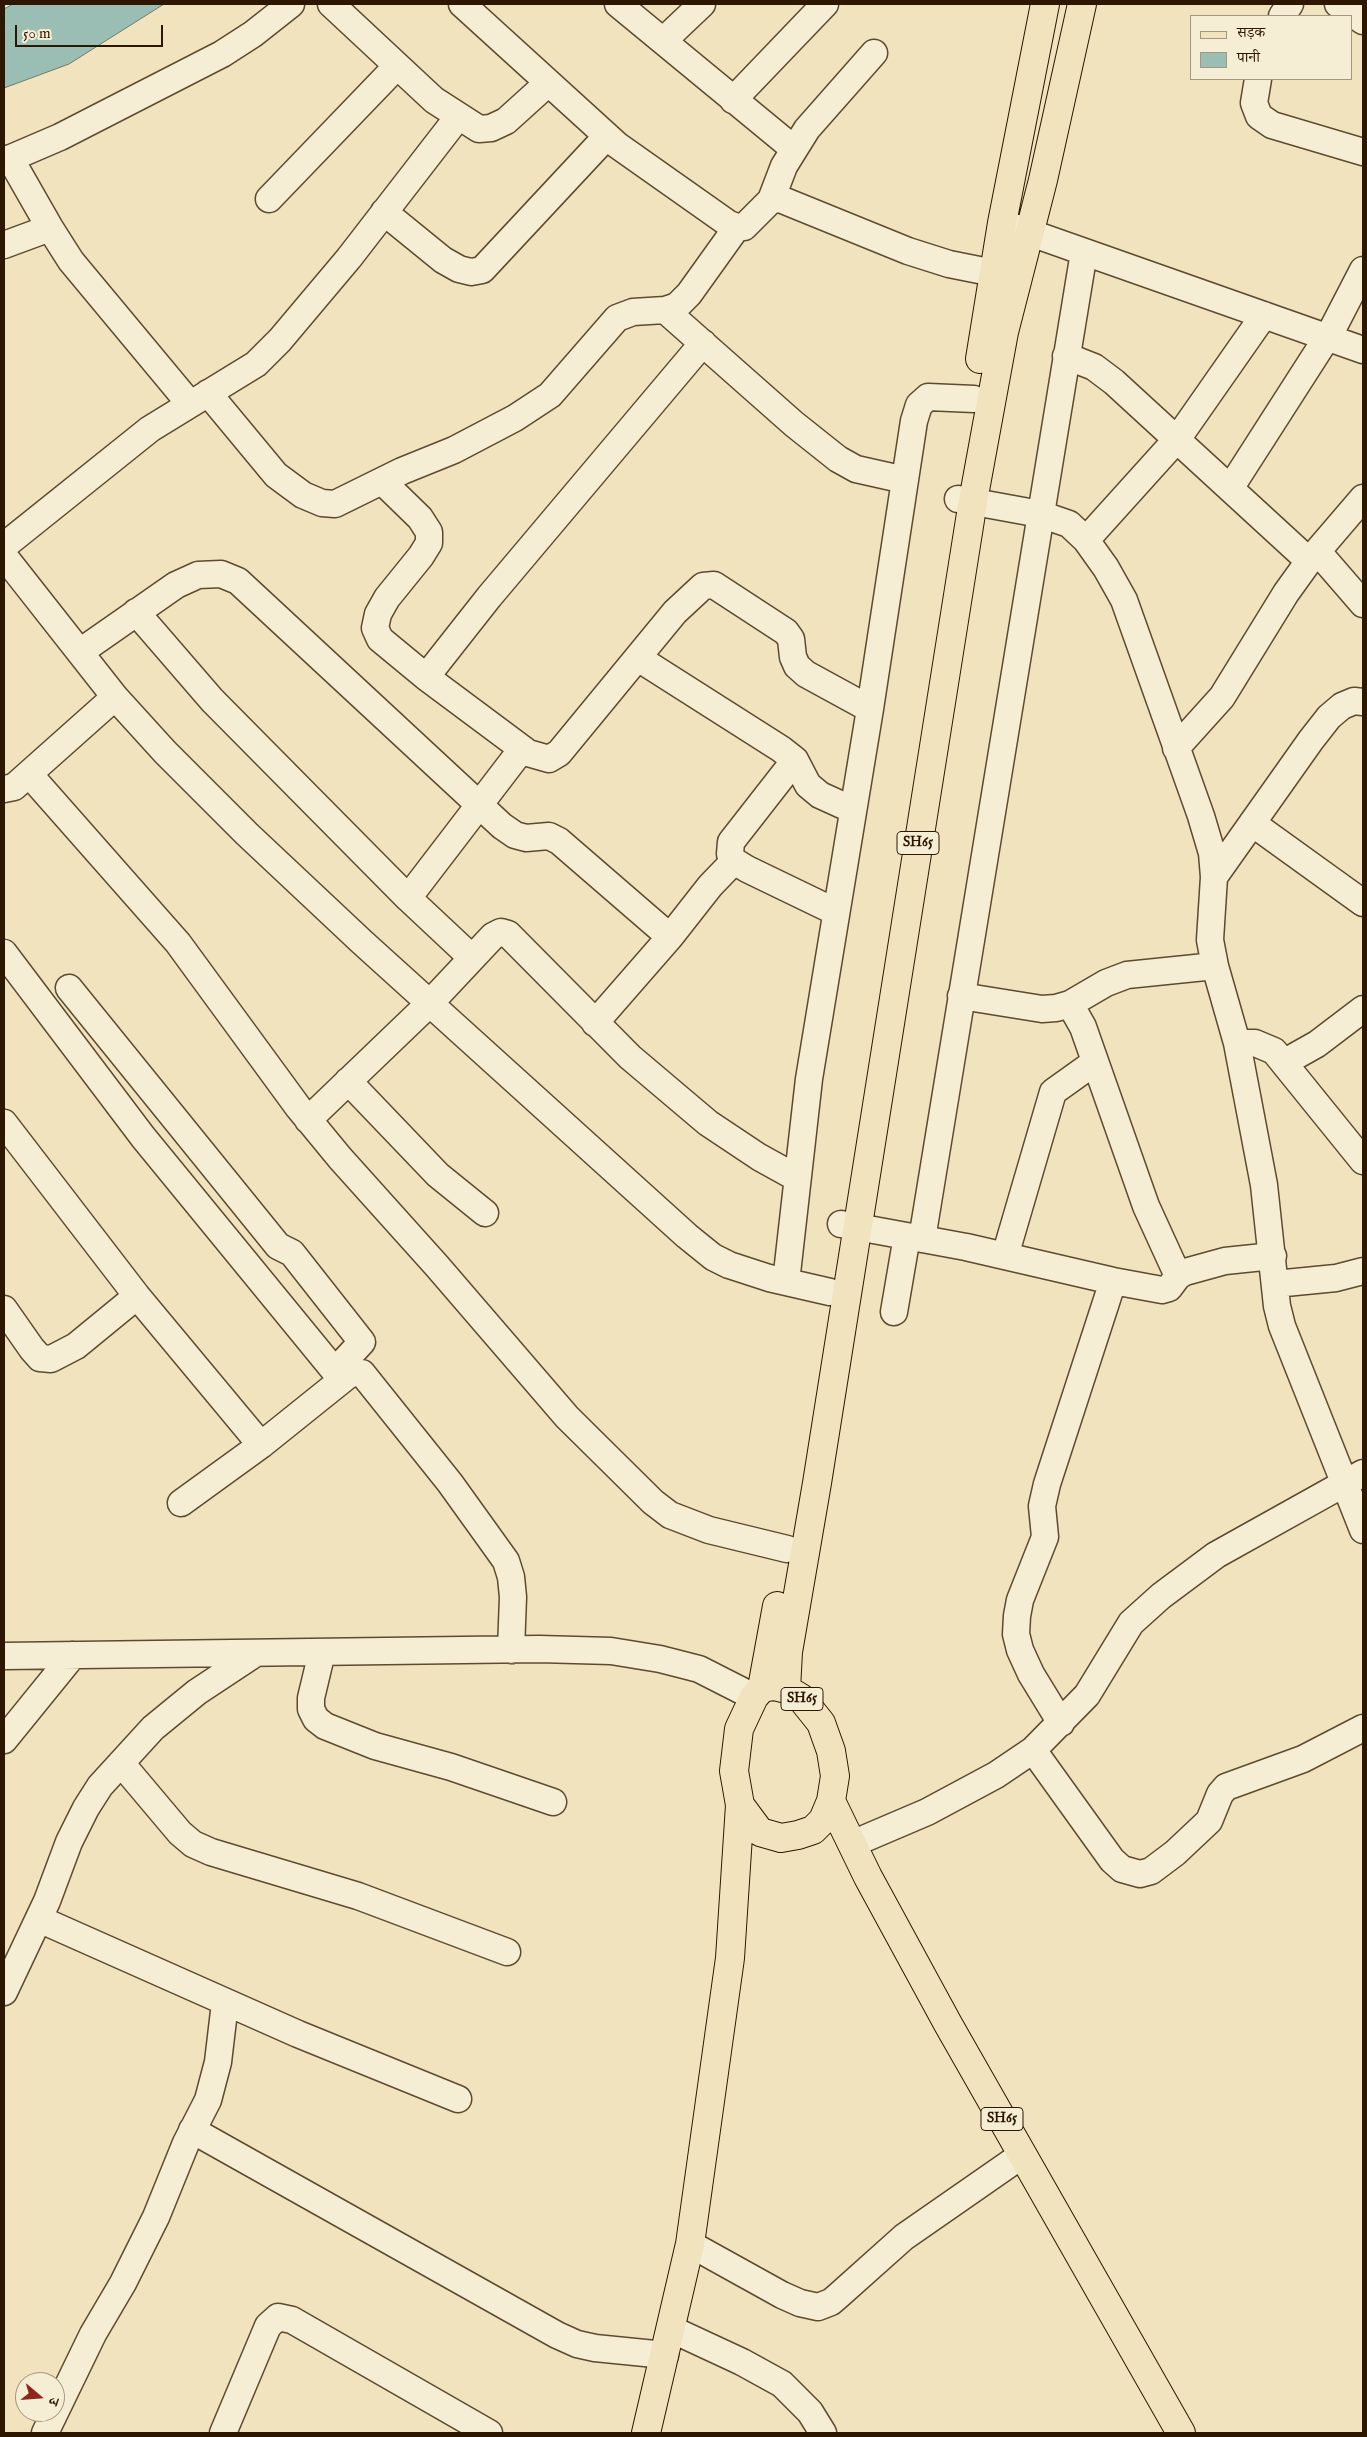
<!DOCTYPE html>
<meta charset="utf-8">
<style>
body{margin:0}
#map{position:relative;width:1367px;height:2437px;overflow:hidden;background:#f0e3bd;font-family:"IM FELL English","Noto Serif Devanagari",serif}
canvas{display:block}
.frame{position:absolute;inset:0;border:5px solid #2d1700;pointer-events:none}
.legend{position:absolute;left:1190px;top:15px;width:162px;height:65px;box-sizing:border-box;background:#f5edd4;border:1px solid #a5977f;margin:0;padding:6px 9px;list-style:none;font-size:15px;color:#2d1700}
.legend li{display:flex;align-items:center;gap:10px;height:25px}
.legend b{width:25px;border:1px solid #a5977f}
.north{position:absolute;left:15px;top:2372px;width:50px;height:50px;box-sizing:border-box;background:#f5edd4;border:1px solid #a5977f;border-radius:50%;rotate:108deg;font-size:14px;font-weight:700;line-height:20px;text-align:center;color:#2d1700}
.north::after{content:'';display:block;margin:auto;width:18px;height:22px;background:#8f2418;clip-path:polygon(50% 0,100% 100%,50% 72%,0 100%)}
.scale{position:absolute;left:15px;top:25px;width:148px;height:22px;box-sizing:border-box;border:2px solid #2d1700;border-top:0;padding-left:6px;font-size:15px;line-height:18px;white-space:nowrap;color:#2d1700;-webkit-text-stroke:4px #f5edd4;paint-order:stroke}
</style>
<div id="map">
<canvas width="1367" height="2437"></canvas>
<div class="frame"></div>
<ul class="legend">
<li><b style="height:6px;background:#f0e3bd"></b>सड़क</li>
<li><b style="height:14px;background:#9abeb3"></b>पानी</li>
</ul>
<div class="north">उ</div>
<div class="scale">50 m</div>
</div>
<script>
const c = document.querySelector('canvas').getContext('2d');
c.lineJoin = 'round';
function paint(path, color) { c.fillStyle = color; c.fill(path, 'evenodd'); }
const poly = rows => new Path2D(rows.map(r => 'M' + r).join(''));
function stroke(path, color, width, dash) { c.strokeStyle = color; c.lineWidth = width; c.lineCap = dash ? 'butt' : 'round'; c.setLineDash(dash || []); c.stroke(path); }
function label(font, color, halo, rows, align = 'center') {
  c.font = font + ' "IM FELL English",serif'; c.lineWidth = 4.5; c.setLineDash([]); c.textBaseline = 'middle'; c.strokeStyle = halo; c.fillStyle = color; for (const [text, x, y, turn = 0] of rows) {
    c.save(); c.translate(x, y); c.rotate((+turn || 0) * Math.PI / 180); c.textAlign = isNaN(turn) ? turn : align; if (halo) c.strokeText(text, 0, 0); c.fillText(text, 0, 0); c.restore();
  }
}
const water = poly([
 [13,4,164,4,69,64,4,88,4,9,13,4]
]);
const minor = poly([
 [331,4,434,100,479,129,491,128,506,121,548,83],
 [462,4,617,145,729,224,737,227,744,227,771,200,780,199,908,251,949,264,994,273],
 [618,4,794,149],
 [1338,4,1363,21],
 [1282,16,1290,4],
 [663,41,702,4],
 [1258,79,1254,103,1259,116,1272,125,1363,152],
 [733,100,825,4],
 [10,158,50,228,71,261,190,404],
 [4,161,60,137,222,54,253,34,291,4],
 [269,199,397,66],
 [771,200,784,166,807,129,874,53],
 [384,212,443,260,459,269,471,272,482,270,607,136],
 [1008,225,1363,350],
 [4,245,50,228],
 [665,310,794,424,838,459,856,469,905,480],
 [1066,356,1094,367,1114,382,1309,561],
 [208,393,276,475,303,495,322,503,335,504,402,471,454,450,515,418,550,395,617,318,633,312,665,310,677,306,689,294,737,227],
 [382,481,420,518,429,532,429,543,421,556,387,598,378,614,375,628,380,639,426,677,528,753,549,759,559,753,675,612,703,586,714,585,786,632,791,639,793,657,797,666,806,674,870,709],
 [1231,487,1333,328,1363,270],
 [958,499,1040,514,1069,524,1086,540,1106,568,1124,600,1201,816,1212,853,1214,877,1210,940,1215,966,1237,1043,1264,1185,1277,1306,1282,1326,1363,1530],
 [1086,540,1178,438,1264,315],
 [4,546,150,429,256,364,280,340,349,258,458,117],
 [1318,552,1363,604],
 [4,556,115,697,165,752,247,834,362,942,687,1236,713,1257,729,1265,769,1278,830,1292],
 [136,612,212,700,408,898,472,958],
 [80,652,176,585,198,575,221,574,238,581,502,826,515,835,526,838,549,836,559,841,670,937],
 [638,658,781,749,795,760,808,785,820,795,853,810],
 [426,677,489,597,703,343],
 [1176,748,1222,697,1286,593,1309,561,1363,498],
 [795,760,731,842,730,854,734,861,747,869,836,912],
 [29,774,178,943,298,1107,340,1158,437,1266,567,1417,653,1502,670,1515,709,1530,787,1549],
 [4,789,14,787,115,697],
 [1252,823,1363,903],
 [1214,877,1311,740,1329,717,1342,706,1354,701,1363,702],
 [408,898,522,749],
 [4,953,143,1137,342,1380],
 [69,988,278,1246,292,1253,362,1342,335,1371],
 [961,996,1042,1009,1056,1008,1070,1004,1106,983,1127,975,1215,966],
 [1070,1004,1083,1027,1146,1206,1178,1276],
 [595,1023,670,937,710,886,734,861],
 [1237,1043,1255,1043,1274,1051,1363,1161],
 [1285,1062,1317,1044,1363,1009],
 [348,1081,438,1175,485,1213],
 [308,1120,431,1002,493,936,501,932,508,934,630,1057,708,1123,759,1157,797,1178],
 [4,1123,137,1296,261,1445],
 [841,1224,966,1247,1113,1281,1162,1290,1169,1288,1178,1276,1185,1272,1225,1261,1273,1256],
 [922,1239,1084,252],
 [1005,1256,1053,1092,1095,1062],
 [786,1282,809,1079,870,709,914,421,919,405,928,397,974,399],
 [1275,1284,1336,1278,1363,1271],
 [4,1309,32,1349,40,1358,51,1359,76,1346,137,1296],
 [894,1312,907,1236],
 [181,1503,261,1445,347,1376,355,1372,362,1373,450,1483,506,1561,511,1577,513,1597,511,1650],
 [322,1652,311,1698,311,1709,316,1719,325,1726,375,1746,451,1767,553,1802],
 [4,1656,539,1649,611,1651,660,1659,699,1669,754,1697],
 [1061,1723,1031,1674,1020,1650,1016,1634,1017,1616,1020,1600,1045,1537,1042,1506,1047,1484,1113,1281],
 [4,1740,73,1655],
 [1033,1750,1112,1860,1122,1869,1140,1874,1151,1871,1175,1853,1209,1821,1220,1794,1226,1787,1303,1759,1363,1728],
 [121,1763,180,1833,193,1844,211,1852,358,1896,507,1952],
 [852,1844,927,1812,996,1775,1033,1750,1087,1695,1131,1623,1161,1596,1216,1555,1363,1473],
 [39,1919,298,2034,458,2099],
 [4,1992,47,1901,69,1842,86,1808,100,1786,153,1728,197,1692,256,1653],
 [192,2130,557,2335,577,2344,595,2348,665,2355],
 [690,2244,782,2295,800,2303,818,2307,831,2302,838,2296,904,2237,1022,2155],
 [671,2329,742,2362,782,2384,810,2412,823,2433],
 [45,2433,93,2334,123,2283,156,2217,186,2143,208,2100,218,2062,225,2003],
 [223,2433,268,2326,278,2317,292,2320,489,2433]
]);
const major = poly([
 [980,359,1002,223,1045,4],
 [774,1686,786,1689,801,1698,821,1723,831,1751,835,1776,831,1801,823,1820,813,1830,798,1835,781,1838,760,1832,740,1805,734,1771,739,1729,754,1697,762,1688,774,1686],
 [762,1688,777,1606],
 [786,1689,788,1652,817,1483,973,501,1004,332,1043,180,1082,4],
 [831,1801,868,1877,948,2024,1181,2433],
 [646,2433,690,2244,730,1958,740,1805]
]);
const shields = [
 [918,843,42],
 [802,1699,42],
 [1002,2119,42]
];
const shieldNames = [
 ["SH65",918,843],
 ["SH65",802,1699],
 ["SH65",1002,2119]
];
paint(water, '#9abeb3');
stroke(water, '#6e7b6b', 1);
stroke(minor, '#5e4a2f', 29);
stroke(major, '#2d1700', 30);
stroke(minor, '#f5edd4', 26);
stroke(major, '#f0e3bd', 28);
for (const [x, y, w] of shields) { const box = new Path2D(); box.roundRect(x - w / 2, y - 11.5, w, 23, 4); c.fillStyle = '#f5edd4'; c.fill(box); stroke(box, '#2d1700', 1); }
label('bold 14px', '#2d1700', null, shieldNames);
</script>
